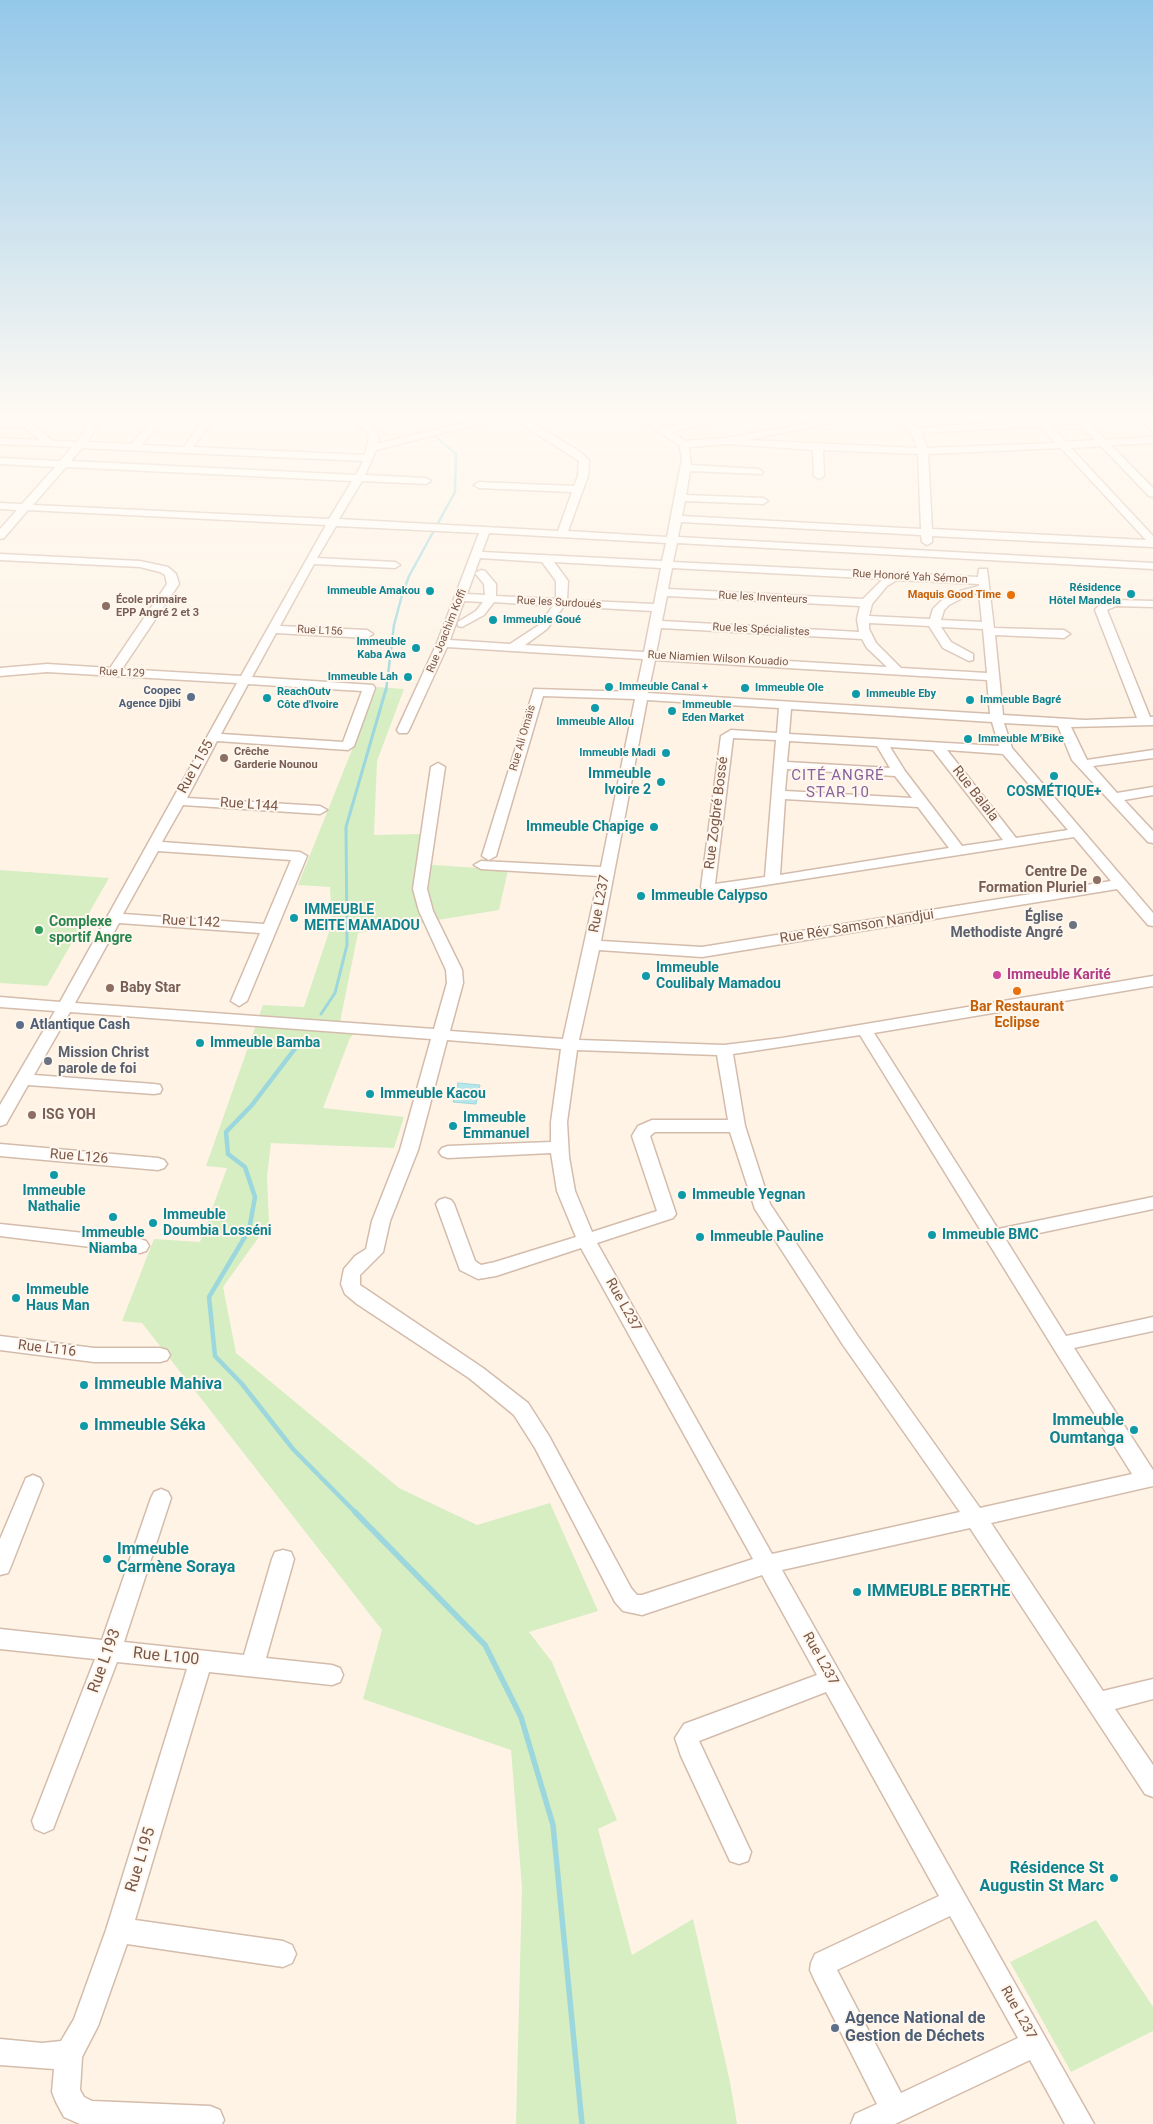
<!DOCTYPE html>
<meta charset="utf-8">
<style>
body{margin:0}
canvas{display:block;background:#fef3e5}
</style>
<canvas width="1153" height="2124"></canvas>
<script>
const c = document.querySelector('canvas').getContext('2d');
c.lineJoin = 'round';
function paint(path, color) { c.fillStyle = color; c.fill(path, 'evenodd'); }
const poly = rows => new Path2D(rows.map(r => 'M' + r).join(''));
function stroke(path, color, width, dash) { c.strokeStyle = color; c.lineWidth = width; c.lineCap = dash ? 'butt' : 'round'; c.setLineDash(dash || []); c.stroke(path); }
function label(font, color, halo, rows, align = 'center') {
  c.font = font + ' Roboto,sans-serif'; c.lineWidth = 4; c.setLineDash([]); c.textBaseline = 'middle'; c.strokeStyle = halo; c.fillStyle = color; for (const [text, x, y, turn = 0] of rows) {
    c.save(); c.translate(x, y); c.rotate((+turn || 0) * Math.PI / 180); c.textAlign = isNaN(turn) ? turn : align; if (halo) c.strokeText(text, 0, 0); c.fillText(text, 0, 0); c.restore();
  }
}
const green = poly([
 [377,687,404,689,377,761,374,835,421,834,418,864,508,870,499,910,358,933,340,1022,363,1023,350,1038,323,1108,404,1117,394,1148,271,1143,267,1176,269,1223,223,1287,236,1353,399,1488,477,1525,550,1503,598,1611,529,1632,552,1662,617,1820,598,1829,632,1955,693,1919,730,2082,737,2124,516,2124,522,1887,511,1750,363,1699,382,1630,142,1323,122,1321,154,1239,200,1242,227,1168,206,1166,263,1005,304,1007,332,923,330,887,298,885],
 [0,870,109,878,47,986,0,983],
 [1096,1920,1153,2007,1153,2031,1071,2072,1010,1962]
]);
const water = poly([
 [458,1083,480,1085,476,1104,453,1102,458,1083]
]);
const streamFar3 = poly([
 [386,691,394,625,402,595,409,576,455,492,456,454,435,436]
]);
const streamFar2 = poly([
 [321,1014,335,993,347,945,346,827,386,689]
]);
const streamFar1 = poly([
 [297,1046,252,1105,226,1132,228,1154,245,1167,255,1197,249,1230,209,1297,215,1356,242,1384,293,1449,356,1513]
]);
const stream = poly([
 [355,1512,485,1645,521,1717,553,1825,582,2124]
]);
const minor = poly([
 [15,418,25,418,53,441,77,442,87,427,80,418,89,418,97,427,87,442,132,444,148,424,146,418,156,418,158,424,142,445,184,447,205,418,214,418,193,447,365,455,369,437,366,431,350,418,361,418,373,427,379,437,377,444,484,418,501,418,376,450,365,475,426,478,431,481,426,484,362,481,339,519,558,531,572,492,479,488,474,485,479,482,574,486,578,476,579,461,512,418,523,418,576,449,589,460,588,476,568,531,667,537,682,458,679,445,638,418,649,418,664,428,705,418,720,419,671,432,685,441,727,438,833,418,854,418,748,440,917,448,911,433,892,418,903,418,917,428,1035,420,1034,418,1085,418,1106,440,1153,437,1153,443,1111,445,1153,488,1153,497,1149,496,1101,446,1071,448,1153,536,1153,547,932,536,932,542,927,545,922,542,921,535,681,522,678,537,1153,563,1153,569,677,543,673,562,978,577,979,569,987,569,994,628,1064,630,1070,634,1064,638,995,635,1003,715,1085,720,1137,718,1095,610,1099,605,1115,600,1153,601,1153,607,1116,606,1107,610,1150,717,1153,717,1153,725,1071,727,1087,760,1153,750,1153,758,1093,766,1117,793,1153,787,1153,795,1124,800,1153,831,1153,843,1148,842,1072,760,1058,726,1004,723,1012,748,1153,913,1153,926,1148,925,1117,889,702,957,599,950,579,1040,724,1045,782,1038,1153,976,1153,986,874,1033,998,1229,1153,1197,1153,1209,1006,1240,1066,1336,1153,1317,1153,1331,1074,1348,1153,1470,1153,1486,991,1523,1103,1691,1153,1679,1153,1699,1115,1709,1153,1765,1153,1797,1145,1794,970,1528,782,1570,1094,2124,1065,2124,1030,2060,895,2124,851,2124,855,2114,877,2104,814,1979,810,1970,811,1963,815,1954,939,1896,826,1692,699,1741,751,1852,748,1861,739,1864,730,1861,681,1756,675,1738,684,1724,817,1675,762,1575,642,1615,623,1611,615,1602,535,1448,514,1415,469,1378,357,1304,345,1294,341,1284,344,1269,355,1256,366,1249,372,1221,400,1150,431,1039,70,1012,34,1075,154,1084,160,1085,162,1089,160,1093,154,1094,28,1085,6,1124,0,1126,0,1105,55,1011,0,1007,0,997,60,1002,237,683,47,672,0,676,0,668,47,664,110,668,167,584,165,575,160,572,140,567,0,560,0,554,140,561,168,567,176,574,179,584,122,669,241,676,326,525,28,510,4,538,0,539,0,529,17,510,0,509,0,503,22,504,55,467,0,464,0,458,60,461,72,447,0,444,0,438,40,440,24,427,0,426,0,420,17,421,15,418],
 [1079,423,1095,440,1066,442,1050,425,1079,423],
 [1040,426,1056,443,927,448,921,433,1040,426],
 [727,444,813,450,814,476,819,479,824,476,823,450,918,454,921,529,682,516,685,501,763,504,768,501,763,498,686,495,690,471,762,474,763,472,758,469,691,465,689,447,727,444],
 [82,448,186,453,363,461,356,475,71,461,82,448],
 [1061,448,1146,540,932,529,928,454,1061,448],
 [66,467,352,481,329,519,33,505,66,467],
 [336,526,479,533,437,643,397,730,399,733,407,733,409,730,447,647,643,659,636,692,534,689,482,856,489,860,496,856,543,696,635,699,601,867,481,861,474,865,481,869,599,876,563,1039,450,1031,463,983,462,970,433,911,427,889,445,767,438,763,431,767,413,889,419,911,446,970,447,983,434,1029,75,1003,119,923,260,933,231,1001,239,1006,247,1001,307,856,300,852,162,842,183,805,320,814,327,810,320,806,187,798,217,741,348,750,354,746,375,688,373,685,252,677,276,633,367,638,373,634,367,630,280,626,314,564,395,568,400,565,395,562,317,558,336,526],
 [489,533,666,543,662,561,482,552,489,533],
 [480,558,542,562,556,581,556,599,496,596,496,584,485,571,481,570,475,573,484,584,485,595,467,594,480,558],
 [554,562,661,568,654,604,567,600,568,581,554,562],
 [672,568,883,579,863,599,668,589,672,568],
 [897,580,979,584,979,586,960,591,941,601,933,609,930,619,869,616,872,604,887,586,897,580],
 [979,593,982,622,941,620,944,610,949,605,968,595,979,593],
 [667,596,860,606,857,619,859,632,662,621,667,596],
 [464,601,483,602,476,611,458,622,458,626,462,627,484,615,494,602,553,606,539,625,510,644,450,640,464,601],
 [564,606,652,611,644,652,525,645,547,629,564,606],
 [869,623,929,626,943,648,969,661,973,660,973,654,951,642,941,627,983,629,987,673,901,668,876,643,869,629,869,623],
 [661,628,862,639,867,648,887,667,656,653,661,628],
 [655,660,987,680,990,714,648,693,655,660],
 [248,684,362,691,343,742,221,734,248,684],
 [647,700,779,708,777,733,731,730,721,736,701,887,703,890,714,893,1074,837,1111,881,702,947,601,941,647,700],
 [791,709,992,722,999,746,789,734,791,709],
 [733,738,776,740,765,877,715,884,733,738],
 [789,741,877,746,890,768,787,762,789,741],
 [890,747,933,750,1003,840,962,846,905,771,890,747],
 [947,750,1003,754,1068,830,1016,838,947,750],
 [787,769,895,776,912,798,785,791,787,769],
 [785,799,918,807,949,848,780,875,785,799],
 [158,851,291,860,264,924,123,914,158,851],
 [860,1035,1054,1349,1132,1474,980,1508,857,1335,770,1204,745,1126,733,1054,860,1035],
 [447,1040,561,1049,551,1122,551,1142,448,1146,442,1148,439,1152,442,1156,448,1158,551,1153,557,1191,576,1237,495,1262,481,1265,475,1261,454,1204,451,1200,445,1198,439,1200,436,1204,460,1270,478,1279,496,1276,581,1248,753,1559,642,1595,637,1595,631,1588,549,1436,528,1403,483,1368,360,1285,360,1275,383,1252,390,1221,418,1150,447,1040],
 [577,1050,717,1055,728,1120,652,1120,638,1126,632,1136,657,1211,592,1232,575,1191,569,1157,567,1122,577,1050],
 [655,1132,730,1132,755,1209,843,1345,960,1512,772,1554,597,1243,673,1218,676,1214,650,1136,655,1132],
 [950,1916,1018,2038,901,2093,837,1970,950,1916],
 [1138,418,1148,418,1153,423,1153,431,1138,418],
 [0,1144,158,1158,164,1160,167,1164,164,1168,158,1170,0,1156,0,1144],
 [0,1224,140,1239,146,1241,149,1246,146,1251,140,1253,0,1236,0,1224],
 [0,1336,94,1348,160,1348,167,1350,170,1355,167,1360,160,1362,94,1362,0,1350,0,1336],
 [33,1475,40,1478,43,1484,11,1566,8,1573,0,1575,0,1539,26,1478,33,1475],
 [161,1489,168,1492,171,1498,124,1642,244,1655,272,1559,275,1552,283,1550,291,1552,294,1559,266,1658,332,1665,340,1668,343,1675,340,1682,332,1685,209,1672,135,1920,283,1941,292,1945,296,1954,292,1963,283,1967,127,1944,98,2026,82,2057,80,2090,84,2097,92,2101,210,2106,220,2110,224,2120,222,2124,80,2124,64,2117,56,2102,52,2092,54,2069,0,2065,0,2039,42,2043,61,2041,74,2019,106,1930,187,1669,117,1662,56,1821,53,1829,44,1833,35,1829,32,1821,95,1659,0,1649,0,1629,102,1640,151,1498,154,1492,161,1489]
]);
const markers = [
 [430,591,5,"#0f9aa8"],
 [1131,594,5,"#0f9aa8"],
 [1011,595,5,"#e8710a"],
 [106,606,5,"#8d6e63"],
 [493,620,5,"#0f9aa8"],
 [416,648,5,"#0f9aa8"],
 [408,677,5,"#0f9aa8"],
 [609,687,5,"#0f9aa8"],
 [745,688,5,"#0f9aa8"],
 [856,694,5,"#0f9aa8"],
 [191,697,5,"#5c6f8a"],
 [267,698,5,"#0f9aa8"],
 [970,700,5,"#0f9aa8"],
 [595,708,5,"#0f9aa8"],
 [672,711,5,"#0f9aa8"],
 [968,739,5,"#0f9aa8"],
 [666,753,5,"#0f9aa8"],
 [224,758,5,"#8d6e63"],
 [1054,776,5,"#0f9aa8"],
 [661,782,5,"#0f9aa8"],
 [654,827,5,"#0f9aa8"],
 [1097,880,5,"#8d6e63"],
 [641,896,5,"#0f9aa8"],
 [294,918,5,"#0f9aa8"],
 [1073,925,5,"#6b7280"],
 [39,930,5,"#2e9e5b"],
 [997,975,5,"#d1479c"],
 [646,976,5,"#0f9aa8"],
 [110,988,5,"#8d6e63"],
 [1017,991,5,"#e8710a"],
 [20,1025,5,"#5c6f8a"],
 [200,1043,5,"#0f9aa8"],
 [48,1061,5,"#6b7280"],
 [370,1094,5,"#0f9aa8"],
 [32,1115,5,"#8d6e63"],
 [453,1126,5,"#0f9aa8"],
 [54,1175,5,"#0f9aa8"],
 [682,1195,5,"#0f9aa8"],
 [113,1217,5,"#0f9aa8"],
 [153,1223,5,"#0f9aa8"],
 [932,1235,5,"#0f9aa8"],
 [700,1237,5,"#0f9aa8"],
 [16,1298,5,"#0f9aa8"],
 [84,1385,5,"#0f9aa8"],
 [84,1426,5,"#0f9aa8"],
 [1134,1430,5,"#0f9aa8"],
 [107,1559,5,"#0f9aa8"],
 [857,1592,5,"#0f9aa8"],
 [1114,1878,5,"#0f9aa8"],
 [835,2028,5,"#5c6f8a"]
];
const farStreetnames = [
 ["Rue Honoré Yah Sémon",910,577,3],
 ["Rue les Inventeurs",763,598,3],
 ["Rue les Surdoués",559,603,3],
 ["Rue les Spécialistes",761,630,3],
 ["Rue L156",320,631,3],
 ["Rue Joachim Koffi",447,631,-68],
 ["Rue Niamien Wilson Kouadio",718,659,3],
 ["Rue L129",122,673,3],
 ["Rue Ali Omaïs",523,738,-74]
];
const farCulturenames = [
 ["Résidence",1121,588,"right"],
 ["Hôtel Mandela",1121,601,"right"],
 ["Immeuble Amakou",420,591,"right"],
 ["Immeuble Goué",503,620],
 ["Immeuble",406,642,"right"],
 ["Kaba Awa",406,655,"right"],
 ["Immeuble Lah",398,677,"right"],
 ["Immeuble Canal +",619,687],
 ["Immeuble Ole",755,688],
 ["ReachOutv",277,692],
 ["Côte d'Ivoire",277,705],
 ["Immeuble Eby",866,694],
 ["Immeuble Bagré",980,700],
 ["Immeuble",682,705],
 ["Eden Market",682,718],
 ["Immeuble Allou",595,722,"center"],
 ["Immeuble M’Bike",978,739],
 ["Immeuble Madi",656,753,"right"]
];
const farFoodnames = [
 ["Maquis Good Time",1001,595]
];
const farEducationnames = [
 ["École primaire",116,600],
 ["EPP Angré 2 et 3",116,613],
 ["Crêche",234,752],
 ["Garderie Nounou",234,765]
];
const farServicenames = [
 ["Coopec",181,691],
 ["Agence Djibi",181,704]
];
const streetNames = [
 ["Rue L155",196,767,-61],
 ["Rue Balala",975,794,52],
 ["Rue L144",249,805,4],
 ["Rue Zogbré Bossé",717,813,-83],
 ["Rue L237",600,904,-79],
 ["Rue L142",191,922,3],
 ["Rue Rév Samson Nandjui",857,927,-9],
 ["Rue L126",79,1157,5],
 ["Rue L237",623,1305,61],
 ["Rue L116",47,1349,7],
 ["Rue L237",820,1659,61],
 ["Rue L237",1018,2013,61]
];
const cultureNames = [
 ["Immeuble",651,774,"right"],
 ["Ivoire 2",651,790,"right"],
 ["COSMÉTIQUE+",1054,792,"center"],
 ["Immeuble Chapige",644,827,"right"],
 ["Immeuble Calypso",651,896],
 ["IMMEUBLE",304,910],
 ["MEITE MAMADOU",304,926],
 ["Immeuble",656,968],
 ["Coulibaly Mamadou",656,984],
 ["Immeuble Bamba",210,1043],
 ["Immeuble Kacou",380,1094],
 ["Immeuble",463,1118],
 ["Emmanuel",463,1134],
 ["Immeuble",54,1191,"center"],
 ["Nathalie",54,1207,"center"],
 ["Immeuble Yegnan",692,1195],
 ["Immeuble",163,1215],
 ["Doumbia Losséni",163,1231],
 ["Immeuble",113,1233,"center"],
 ["Niamba",113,1249,"center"],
 ["Immeuble BMC",942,1235],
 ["Immeuble Pauline",710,1237],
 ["Immeuble",26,1290],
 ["Haus Man",26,1306]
];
const educationNames = [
 ["Centre De",1087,872,"right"],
 ["Formation Pluriel",1087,888,"right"],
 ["Baby Star",120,988],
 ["ISG YOH",42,1115]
];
const worshipNames = [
 ["Église",1063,917],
 ["Methodiste Angré",1063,933],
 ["Mission Christ",58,1053,"left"],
 ["parole de foi",58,1069,"left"]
];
const leisureNames = [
 ["Complexe",49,922],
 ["sportif Angre",49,938]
];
const hotelNames = [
 ["Immeuble Karité",1007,975]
];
const foodNames = [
 ["Bar Restaurant",1017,1007],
 ["Eclipse",1017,1023]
];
const serviceNames = [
 ["Atlantique Cash",30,1025]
];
const neighbourhoodNames = [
 ["CITÉ ANGRÉ",838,776],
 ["STAR 10",838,793]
];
const nearCulturenames = [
 ["Immeuble Mahiva",94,1385],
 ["Immeuble",1124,1421,"right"],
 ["Oumtanga",1124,1439,"right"],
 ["Immeuble Séka",94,1426],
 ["Immeuble",117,1550],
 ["Carmène Soraya",117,1568],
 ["IMMEUBLE BERTHE",867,1592],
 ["Résidence St",1104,1869,"right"],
 ["Augustin St Marc",1104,1887,"right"]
];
const nearStreetnames = [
 ["Rue L100",166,1657,6],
 ["Rue L193",105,1661,-70],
 ["Rue L195",141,1860,-73]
];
const nearServicenames = [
 ["Agence National de",845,2019],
 ["Gestion de Déchets",845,2037]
];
paint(green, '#d6eec2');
paint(water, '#b7e6ea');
stroke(water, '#9cd7dd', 1);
stroke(streamFar3, '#9cd7dd', 2.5);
stroke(streamFar2, '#9cd7dd', 3);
stroke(streamFar1, '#9cd7dd', 4.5);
stroke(stream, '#9cd7dd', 5.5);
stroke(minor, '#d4bcac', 3);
paint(minor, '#fff');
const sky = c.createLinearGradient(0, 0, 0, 716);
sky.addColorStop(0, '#94c8e9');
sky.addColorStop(0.58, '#fffaf3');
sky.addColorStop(1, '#fffaf300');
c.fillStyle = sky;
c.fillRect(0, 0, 1153, 716);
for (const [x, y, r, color] of markers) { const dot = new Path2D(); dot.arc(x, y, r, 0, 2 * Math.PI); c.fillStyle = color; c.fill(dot); stroke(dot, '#fff7ee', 2); }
label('11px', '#7a5747', '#fff7ee', farStreetnames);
label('bold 11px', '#0d838f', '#fff7ee', farCulturenames, 'left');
label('bold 11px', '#c56008', '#fff7ee', farFoodnames, 'right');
label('bold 11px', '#785e54', '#fff7ee', farEducationnames, 'left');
label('bold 11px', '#4e5e75', '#fff7ee', farServicenames, 'right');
label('14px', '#7a5747', '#fff7ee', streetNames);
label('bold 14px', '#0d838f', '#fff7ee', cultureNames, 'left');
label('bold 14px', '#785e54', '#fff7ee', educationNames, 'left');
label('bold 14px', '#5b616d', '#fff7ee', worshipNames, 'right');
label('bold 14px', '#27864d', '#fff7ee', leisureNames, 'left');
label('bold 14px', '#b23c85', '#fff7ee', hotelNames, 'left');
label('bold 14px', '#c56008', '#fff7ee', foodNames);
label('bold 14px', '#4e5e75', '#fff7ee', serviceNames, 'left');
c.letterSpacing = '1px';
label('15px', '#87629e', '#fff7ee', neighbourhoodNames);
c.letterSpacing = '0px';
label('bold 16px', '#0d838f', '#fff7ee', nearCulturenames, 'left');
label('16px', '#7a5747', '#fff7ee', nearStreetnames);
label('bold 16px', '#4e5e75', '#fff7ee', nearServicenames, 'left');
</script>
